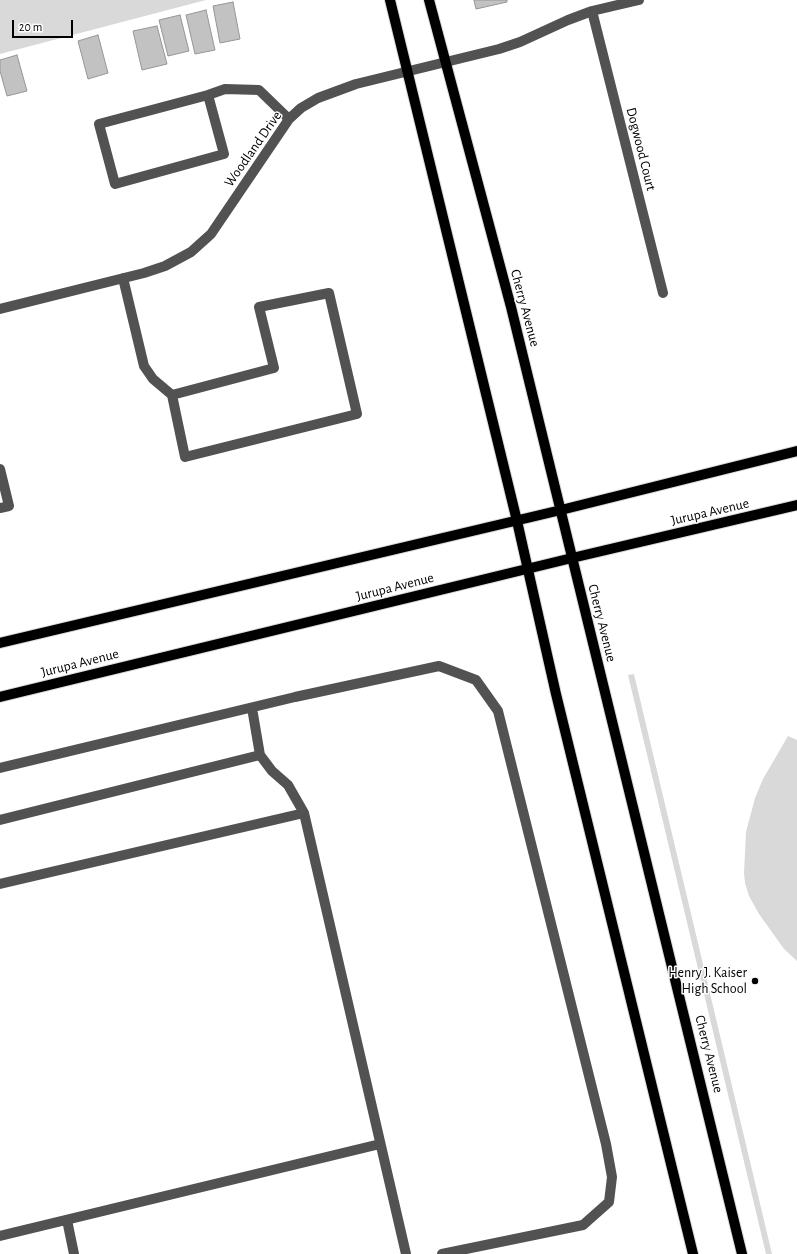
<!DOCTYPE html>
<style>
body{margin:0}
#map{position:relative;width:797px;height:1254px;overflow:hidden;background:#fff;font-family:"Alegreya Sans",sans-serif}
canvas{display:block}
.scale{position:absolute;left:12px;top:20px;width:61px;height:18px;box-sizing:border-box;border:2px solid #000;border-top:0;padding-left:5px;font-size:12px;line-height:14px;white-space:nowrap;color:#000;-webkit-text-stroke:3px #fff;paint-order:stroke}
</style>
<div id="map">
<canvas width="797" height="1254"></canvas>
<div class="scale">20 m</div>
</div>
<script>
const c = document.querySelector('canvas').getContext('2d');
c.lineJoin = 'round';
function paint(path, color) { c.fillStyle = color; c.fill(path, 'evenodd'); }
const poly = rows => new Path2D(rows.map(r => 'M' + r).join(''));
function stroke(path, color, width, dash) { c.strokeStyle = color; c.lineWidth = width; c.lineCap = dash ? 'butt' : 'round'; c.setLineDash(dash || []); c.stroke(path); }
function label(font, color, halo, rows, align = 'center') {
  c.font = font + ' "Alegreya Sans",sans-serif'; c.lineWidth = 3; c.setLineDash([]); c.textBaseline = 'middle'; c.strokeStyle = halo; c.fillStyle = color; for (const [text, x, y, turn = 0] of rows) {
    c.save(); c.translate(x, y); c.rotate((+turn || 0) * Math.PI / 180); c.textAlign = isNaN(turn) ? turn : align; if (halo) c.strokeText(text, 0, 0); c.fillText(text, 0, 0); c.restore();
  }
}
const green = poly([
 [0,0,206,0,0,54],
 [634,674,772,1254,766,1254,628,675],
 [788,736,797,740,797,961,784,949,759,914,749,896,745,883,744,873,746,832,755,798,763,779]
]);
const building = poly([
 [474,0,507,0,507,2,476,9,474,0],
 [233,2,240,39,220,43,213,6,233,2],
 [206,10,215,50,195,54,186,15,206,10],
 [180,15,189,51,168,56,159,20,180,15],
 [157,26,167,64,142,70,133,31,157,26],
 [98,35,108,73,88,79,78,41,98,35],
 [17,55,27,91,7,96,0,71,0,60,17,55]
]);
const minor = poly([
 [592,11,663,293],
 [208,95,224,154,115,184,99,124,208,95,225,89,259,90,289,119],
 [123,278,144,366,153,379,172,395,185,457,357,414,329,293,259,307,274,368,172,395],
 [0,309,144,273,165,266,191,252,211,234,289,119,301,108,318,98,356,84,499,49,520,42,568,20,592,11,639,0],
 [0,469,9,506,0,508],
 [252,708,260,755,272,771,288,785,304,813,406,1254],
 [0,768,295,697,439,666,476,680,498,711,606,1144,612,1177,609,1202,583,1225,442,1254],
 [0,820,260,755],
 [0,884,304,813],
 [67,1220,74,1254],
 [0,1236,380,1144]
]);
const major = poly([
 [390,0,517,521,556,694,693,1254],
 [429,0,511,307,742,1254],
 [0,643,561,510,797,451],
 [0,697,572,558,797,505]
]);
const markers = [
 [755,981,4,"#000"]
];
const streetNames = [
 ["Woodland Drive",253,149,-55],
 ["Dogwood Court",641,149,76],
 ["Cherry Avenue",525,308,75],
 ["Jurupa Avenue",710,512,-13],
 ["Jurupa Avenue",395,587,-14],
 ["Cherry Avenue",602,623,76],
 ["Jurupa Avenue",80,663,-14],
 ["Cherry Avenue",709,1054,76]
];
const poiNames = [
 ["Henry J. Kaiser",747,973],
 ["High School",747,989]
];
paint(green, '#d9d9d9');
paint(building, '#c2c2c2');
stroke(building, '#969696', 1);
stroke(major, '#dbdbdb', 12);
stroke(minor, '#525252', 10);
stroke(major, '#000', 10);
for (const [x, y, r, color] of markers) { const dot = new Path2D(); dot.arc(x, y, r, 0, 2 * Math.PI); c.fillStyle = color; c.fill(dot); stroke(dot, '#fff', 1.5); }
label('14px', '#000', '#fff', streetNames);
label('14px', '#000', '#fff', poiNames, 'right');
</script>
